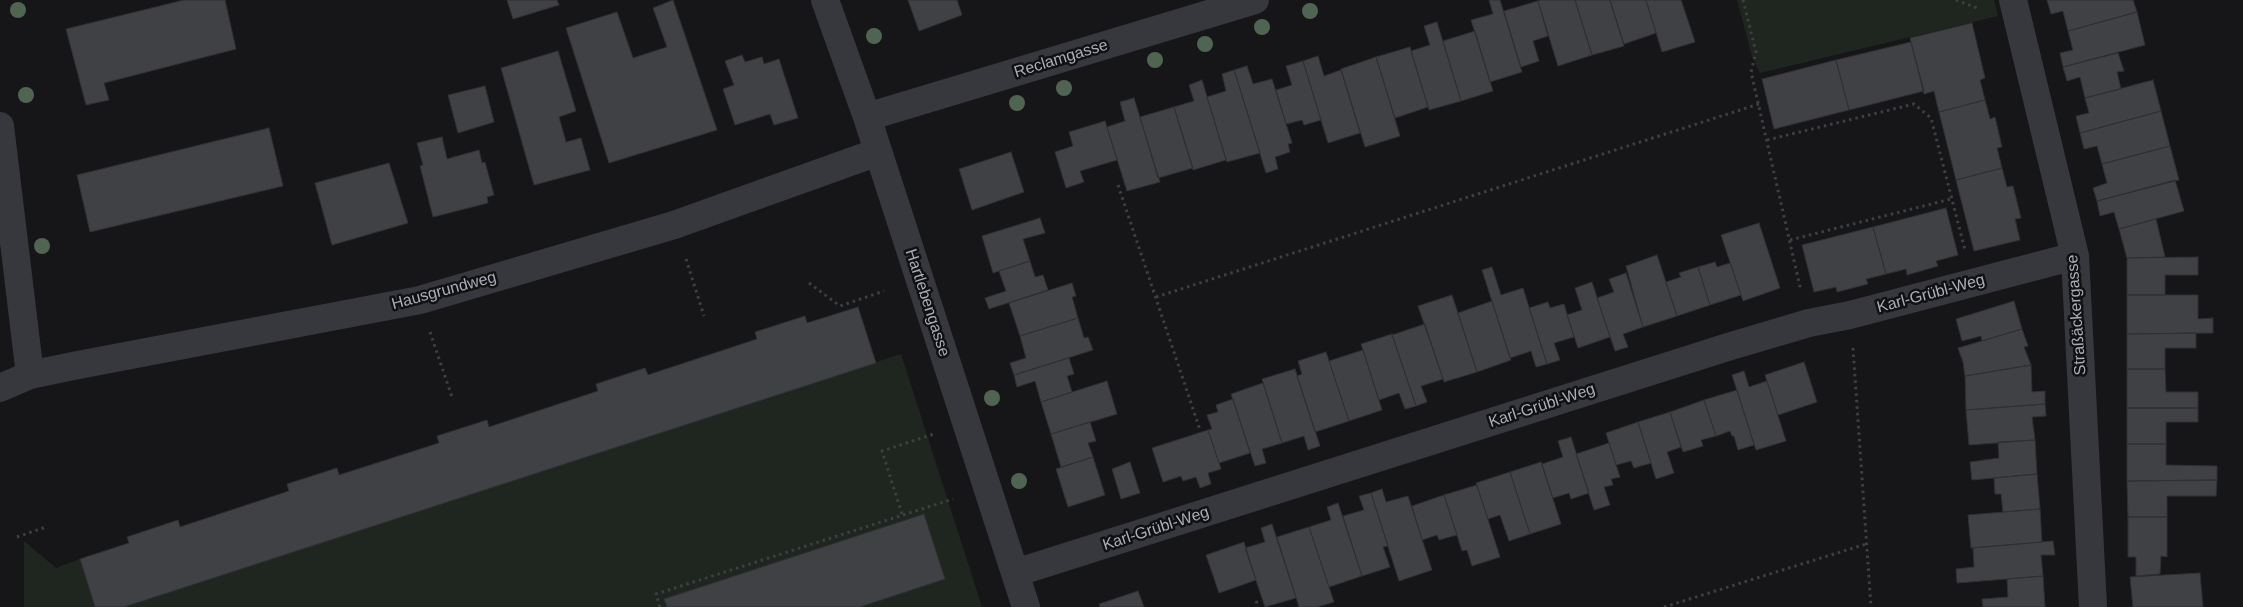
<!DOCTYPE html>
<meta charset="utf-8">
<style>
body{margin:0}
canvas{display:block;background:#161618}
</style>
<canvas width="2243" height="607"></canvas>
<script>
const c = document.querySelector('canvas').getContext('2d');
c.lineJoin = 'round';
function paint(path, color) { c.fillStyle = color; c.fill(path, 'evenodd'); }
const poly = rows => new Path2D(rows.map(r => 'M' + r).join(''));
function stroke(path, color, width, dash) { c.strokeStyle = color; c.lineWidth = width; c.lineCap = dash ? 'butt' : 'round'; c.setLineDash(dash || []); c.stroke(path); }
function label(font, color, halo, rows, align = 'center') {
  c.font = font + ' Helvetica,sans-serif'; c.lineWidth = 5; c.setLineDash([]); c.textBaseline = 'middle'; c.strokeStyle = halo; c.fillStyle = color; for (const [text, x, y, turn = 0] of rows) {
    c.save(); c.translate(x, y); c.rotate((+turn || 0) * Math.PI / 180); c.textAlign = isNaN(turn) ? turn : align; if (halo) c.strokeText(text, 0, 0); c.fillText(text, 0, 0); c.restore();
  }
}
const green = poly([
 [1737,0,1994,0,1998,16,1760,73,1752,56],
 [901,354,982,607,860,607,945,579,924,514,664,599,667,607,124,607],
 [24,541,56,568,80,559,95,607,24,607]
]);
const building = poly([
 [184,0,225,0,236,49,104,83,109,100,86,105,66,29,184,0],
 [507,0,557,0,559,5,513,19,507,0],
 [673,0,717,130,609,163,566,28,617,12,633,58,667,47,653,8,673,0],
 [908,0,957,0,962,15,919,31,908,0],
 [1489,0,1500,0,1522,72,1490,82,1471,20,1493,14,1489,0],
 [1541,0,1575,0,1592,55,1558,66,1538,1,1541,0],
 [1575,0,1610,0,1624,46,1592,55,1575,0],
 [1610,0,1646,0,1656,33,1624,44,1610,0],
 [1646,0,1681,0,1695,42,1662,52,1646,0],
 [2047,0,2133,0,2137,12,2068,31,2063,11,2051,14,2047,0],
 [1538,1,1548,36,1533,41,1539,61,1521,67,1504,11,1538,1],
 [2137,12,2145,45,2063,67,2060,53,2073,50,2068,31,2137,12],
 [1437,22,1461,101,1429,110,1411,51,1430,45,1424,26,1437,22],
 [1972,23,1985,78,1980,80,1985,100,1939,112,1934,91,1924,94,1910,38,1972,23],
 [1475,31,1493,91,1461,101,1443,41,1475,31],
 [1911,42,1924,91,1849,110,1836,60,1911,42],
 [1410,47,1428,107,1395,118,1376,57,1410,47],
 [558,51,576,111,559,117,566,142,581,138,590,170,534,185,501,68,558,51],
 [2118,53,2124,71,2117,72,2121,89,2085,98,2080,77,2067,81,2063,67,2118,53],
 [742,55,745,62,762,57,764,64,779,59,798,118,774,125,770,114,735,125,723,89,734,85,725,61,742,55],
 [1318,56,1324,76,1341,70,1360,133,1328,143,1303,61,1318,56],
 [1376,57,1400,136,1365,147,1341,69,1376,57],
 [1836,60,1849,110,1774,129,1762,79,1836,60],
 [1303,61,1321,120,1304,125,1302,120,1286,124,1276,90,1292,85,1286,66,1303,61],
 [1247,66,1253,84,1272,79,1292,143,1288,144,1290,152,1275,157,1278,169,1266,173,1234,70,1247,66],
 [1234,70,1260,153,1227,162,1207,97,1226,91,1222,74,1234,70],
 [1202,80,1226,160,1193,170,1174,107,1194,101,1189,85,1202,80],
 [2153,80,2161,111,2080,133,2076,116,2089,113,2085,98,2153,80],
 [485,86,494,122,458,133,448,95,485,86],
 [1134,98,1160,182,1127,191,1107,127,1125,121,1120,102,1134,98],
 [1985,100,1990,119,1995,117,2002,147,1997,148,2002,168,1956,180,1939,112,1985,100],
 [1174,107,1193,168,1158,178,1140,117,1174,107],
 [2161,111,2170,146,2102,164,2097,146,2084,149,2080,133,2161,111],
 [1105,121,1117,160,1080,171,1084,182,1066,188,1055,152,1073,146,1069,132,1105,121],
 [269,128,283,186,90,232,77,175,269,128],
 [442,137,447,159,479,150,482,163,485,162,494,195,487,197,488,203,433,217,420,166,423,165,417,143,442,137],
 [2170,146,2179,180,2097,201,2093,188,2107,183,2102,164,2170,146],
 [1011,152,1024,192,972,210,959,169,1011,152],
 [389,163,408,223,332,245,315,183,389,163],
 [2002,168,2007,187,2013,186,2021,218,2015,219,2020,240,1974,251,1956,180,2002,168],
 [2175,180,2184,211,2119,229,2114,212,2100,216,2097,201,2175,180],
 [1946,208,1958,255,1936,261,1938,266,1907,275,1906,269,1886,274,1873,227,1946,208],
 [1040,218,1045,233,1023,239,1030,261,993,273,982,236,1040,218],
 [2156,219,2165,257,2127,258,2119,229,2156,219],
 [1759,223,1780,288,1743,301,1721,235,1759,223],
 [1873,227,1886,274,1866,279,1868,284,1837,292,1836,287,1814,292,1802,245,1873,227],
 [1657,255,1677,316,1643,327,1626,266,1657,255],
 [2198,257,2198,275,2165,275,2165,295,2127,295,2127,258,2198,257],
 [1030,261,1035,277,1043,275,1048,290,989,309,985,298,1006,291,999,271,1030,261],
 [1715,262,1717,267,1730,263,1741,295,1710,305,1698,267,1715,262],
 [1492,267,1501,295,1523,288,1547,364,1536,367,1531,351,1510,358,1482,270,1492,267],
 [1698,267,1710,305,1677,316,1666,282,1681,277,1679,273,1698,267],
 [1626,273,1643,327,1623,334,1628,347,1615,351,1597,298,1614,292,1609,279,1626,273],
 [1592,282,1610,337,1578,348,1567,315,1582,310,1575,288,1592,282],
 [1072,283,1076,296,1072,297,1078,318,1020,336,1009,303,1072,283],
 [1452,295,1477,372,1444,382,1418,306,1452,295],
 [2127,295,2198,295,2198,319,2213,318,2213,333,2127,334,2127,295],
 [1492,301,1511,360,1477,372,1458,313,1492,301],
 [2014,301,2022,329,1982,341,1981,336,1962,341,1956,319,2014,301],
 [1548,302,1550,308,1564,304,1574,337,1554,343,1560,360,1547,364,1529,308,1548,302],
 [858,307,876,363,124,607,95,607,80,559,129,543,127,537,178,520,180,527,289,491,287,484,337,468,339,475,439,443,437,436,487,420,489,427,598,391,596,384,645,368,648,375,757,339,755,332,805,316,807,323,858,307],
 [1078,318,1084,338,1088,337,1093,350,1014,375,1010,363,1026,358,1020,336,1078,318],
 [1425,324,1443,379,1421,386,1427,402,1416,406,1392,335,1425,324],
 [2022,329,2028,346,2024,347,2031,365,1965,376,1963,362,1958,348,2022,329],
 [2196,333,2196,348,2165,348,2165,369,2127,369,2127,334,2196,333],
 [1392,334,1416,406,1405,409,1399,393,1379,400,1361,344,1392,334],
 [1363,350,1382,410,1349,421,1329,361,1363,350],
 [1326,352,1349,421,1315,432,1297,376,1302,374,1298,361,1326,352],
 [1069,358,1074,374,1067,376,1072,392,1041,402,1035,381,1017,387,1014,375,1069,358],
 [1804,362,1817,402,1778,415,1765,375,1804,362],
 [2031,365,2032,392,2045,391,2045,404,1966,410,1965,376,2031,365],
 [1295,369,1320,446,1308,450,1304,436,1282,443,1262,379,1295,369],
 [2127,369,2165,369,2166,392,2198,392,2198,408,2127,408,2127,369],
 [1744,371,1749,387,1767,381,1786,441,1756,450,1732,375,1744,371],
 [1107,381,1117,414,1051,434,1041,402,1107,381],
 [1263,383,1282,443,1262,449,1266,463,1255,466,1231,394,1263,383],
 [1737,390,1754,445,1738,450,1734,436,1732,436,1730,431,1716,436,1704,400,1737,390],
 [1233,399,1250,453,1219,463,1208,430,1212,429,1207,415,1218,412,1216,405,1233,399],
 [1704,400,1716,436,1701,440,1703,446,1683,452,1670,412,1704,400],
 [2045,404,2046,416,2032,417,2035,440,1969,445,1966,410,2045,404],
 [2127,408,2198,408,2198,422,2166,422,2166,444,2127,444,2127,408],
 [1670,412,1681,447,1667,452,1674,473,1656,479,1638,422,1670,412],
 [1090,422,1096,441,1088,443,1093,457,1061,467,1051,434,1090,422],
 [1638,422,1651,463,1634,468,1631,461,1616,465,1606,433,1638,422],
 [1208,430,1221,469,1208,473,1211,484,1200,488,1196,477,1183,481,1181,476,1163,482,1152,448,1208,430],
 [1571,437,1589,493,1571,499,1569,493,1553,498,1542,464,1563,457,1558,441,1571,437],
 [2035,440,2037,474,1972,480,1970,462,1999,458,1998,442,2035,440],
 [1609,443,1620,477,1611,479,1613,485,1604,487,1610,505,1594,510,1576,454,1609,443],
 [2127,444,2166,444,2166,465,2217,466,2217,480,2127,481,2127,444],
 [1093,457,1105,495,1068,507,1056,469,1093,457],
 [1130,462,1140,493,1121,499,1112,469,1130,462],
 [1541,462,1561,524,1530,534,1510,472,1541,462],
 [1510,472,1530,534,1509,541,1500,515,1488,519,1476,483,1510,472],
 [2037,474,2040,509,2003,512,2001,494,1995,494,1994,478,2037,474],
 [2217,480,2216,496,2167,496,2167,517,2128,517,2127,481,2217,480],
 [1477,485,1500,557,1472,566,1467,550,1462,551,1444,495,1477,485],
 [1382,489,1386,502,1408,496,1432,570,1399,581,1371,493,1382,489],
 [1371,493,1388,546,1383,547,1390,567,1362,576,1343,516,1364,510,1359,496,1371,493],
 [1444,495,1457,535,1439,540,1437,535,1422,540,1412,506,1444,495],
 [1338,503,1362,576,1329,587,1309,527,1331,520,1327,507,1338,503],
 [2040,509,2042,542,1971,548,1968,515,2040,509],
 [924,514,945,579,860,607,667,607,664,599,924,514],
 [2128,517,2167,517,2167,557,2161,556,2160,574,2136,576,2136,557,2128,557,2128,517],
 [1272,524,1296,598,1265,607,1245,548,1265,542,1261,528,1272,524],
 [1309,527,1334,602,1317,607,1299,607,1277,537,1309,527],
 [2053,541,2055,555,2041,555,2043,576,1957,583,1956,569,1974,567,1973,548,2053,541],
 [1244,542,1256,580,1219,593,1206,555,1244,542],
 [2200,573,2203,607,2133,607,2130,577,2200,573],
 [2043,576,2045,607,1983,607,1982,599,2008,597,2007,579,2043,576],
 [1138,591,1144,607,1100,607,1099,604,1138,591]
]);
const path = poly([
 [1743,0,1756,52,1751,72,1801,291],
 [1956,0,1980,9],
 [1767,140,1914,104,1931,118,1965,250],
 [1118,185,1200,430],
 [1790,240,1951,199],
 [686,259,704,316],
 [809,283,840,306,884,291],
 [1156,297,1759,104],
 [430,332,452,397],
 [1853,348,1871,607],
 [902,514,882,451,931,435,934,433],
 [17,537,46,527],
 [1256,601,1259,607],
 [660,607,656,594,953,499],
 [1664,607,1866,544]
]);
const minor = poly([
 [825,0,867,117,1026,607],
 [2013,0,2075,256,2093,607],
 [867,117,1255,0],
 [0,126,30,375],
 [0,388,30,375,73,366,420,300,674,225,878,152],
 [1015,573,1731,346,1809,323,1850,315,2075,256]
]);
const trees = [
 [18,10],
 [1310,11],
 [1262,27],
 [874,36],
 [1205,44],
 [1155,60],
 [1064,88],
 [26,95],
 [1017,103],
 [42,246],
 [992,398],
 [1019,481]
];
const streetNames = [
 ["Reclamgasse",1061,59,-17],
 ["Hausgrundweg",444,291,-15],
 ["Karl-Grübl-Weg",1931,294,-15],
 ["Hartlebengasse",927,303,72],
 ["Straßäckergasse",2077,315,-94],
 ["Karl-Grübl-Weg",1542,406,-18],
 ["Karl-Grübl-Weg",1156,529,-18]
];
paint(green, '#1e261f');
paint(building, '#404145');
stroke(building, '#303034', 1);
stroke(path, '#3d3f44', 3, [2.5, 4]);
stroke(minor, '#37383d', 28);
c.fillStyle = '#506452';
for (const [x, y] of trees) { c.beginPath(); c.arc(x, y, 8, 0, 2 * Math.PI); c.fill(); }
label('16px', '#a8adb8', '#111113', streetNames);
</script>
